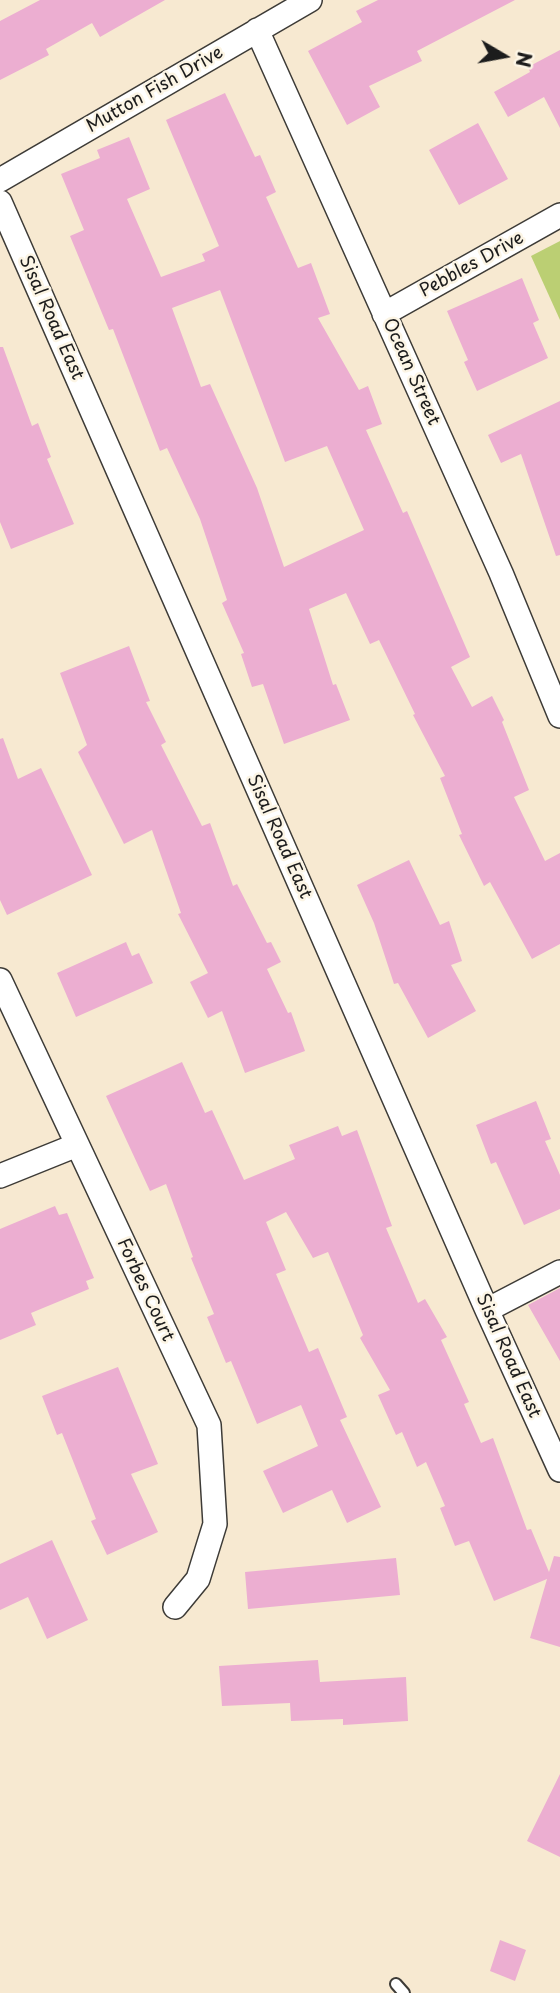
<!DOCTYPE html>
<style>
body{margin:0}
#map{position:relative;width:560px;height:1993px;overflow:hidden;background:#f7e9d1;font-family:"Playpen Sans",sans-serif}
canvas{display:block}
.north{position:absolute;left:469px;top:21px;width:70px;height:70px;-webkit-text-stroke:5px #fcf5e5;paint-order:stroke;rotate:100deg;font-size:19px;font-weight:700;line-height:28px;text-align:center;color:#1c1c1c}
.north::after{content:'';display:block;margin:auto;width:24px;height:32px;background:#1c1c1c;clip-path:polygon(50% 0,100% 100%,50% 72%,0 100%)}
</style>
<div id="map">
<canvas width="560" height="1993"></canvas>
<div class="north">N</div>
</div>
<script>
const c = document.querySelector('canvas').getContext('2d');
c.lineJoin = 'round';
function paint(path, color) { c.fillStyle = color; c.fill(path, 'evenodd'); }
const poly = rows => new Path2D(rows.map(r => 'M' + r).join(''));
function stroke(path, color, width, dash) { c.strokeStyle = color; c.lineWidth = width; c.lineCap = dash ? 'butt' : 'round'; c.setLineDash(dash || []); c.stroke(path); }
function label(font, color, halo, rows, align = 'center') {
  c.font = font + ' "Playpen Sans",sans-serif'; c.lineWidth = 5; c.setLineDash([]); c.textBaseline = 'middle'; c.strokeStyle = halo; c.fillStyle = color; for (const [text, x, y, turn = 0] of rows) {
    c.save(); c.translate(x, y); c.rotate((+turn || 0) * Math.PI / 180); c.textAlign = isNaN(turn) ? turn : align; if (halo) c.strokeText(text, 0, 0); c.fillText(text, 0, 0); c.restore();
  }
}
const green = poly([
 [560,241,560,320,531,256]
]);
const building = poly([
 [40,0,165,0,100,37,92,23,46,49,49,55,0,80,0,21],
 [378,0,515,0,417,51,422,61,369,86,380,107,347,125,308,51,362,22,356,11],
 [560,50,560,128,544,97,508,117,494,92,530,72,528,67],
 [225,93,255,157,260,155,276,192,266,197,298,268,311,263,330,314,318,318,359,390,368,386,382,424,366,430,403,513,407,511,470,657,451,667,472,707,492,696,504,720,502,722,529,790,514,797,545,861,560,853,560,944,532,959,490,882,484,886,459,835,462,834,440,778,445,776,413,715,415,714,379,640,370,644,346,593,309,609,333,685,336,684,350,720,284,744,263,684,252,687,241,654,244,653,222,603,227,600,200,519,167,448,160,451,113,329,109,330,70,236,84,230,61,174,100,158,97,150,129,137,150,189,127,199,161,277,205,261,202,254,219,246,166,120],
 [220,290,285,462,327,446,364,530,284,567,257,488,210,384,201,387,172,308],
 [478,123,508,179,459,205,429,150],
 [522,278,539,320,533,323,548,358,477,391,464,362,468,360,447,311],
 [0,347,3,347,32,426,38,423,51,457,47,459,74,524,11,549,0,522],
 [560,401,560,555,556,556,521,454,501,463,488,435],
 [129,646,150,701,146,702,166,742,161,745,202,826,210,823,233,886,237,884,267,943,271,942,281,962,267,969,288,1013,291,1012,305,1051,245,1073,222,1011,208,1018,190,982,208,973,178,914,181,913,152,830,124,844,78,752,87,745,60,673],
 [3,738,18,779,41,768,92,875,7,915,0,900,0,739],
 [409,860,440,925,449,921,462,961,451,965,476,1011,428,1038,398,983,394,984,374,923,357,885],
 [126,942,132,956,139,953,153,983,76,1017,57,973],
 [182,1062,205,1113,212,1110,244,1180,295,1159,289,1145,338,1126,342,1136,357,1130,392,1226,386,1228,418,1303,425,1299,447,1337,441,1340,469,1402,464,1404,481,1443,493,1438,527,1530,531,1529,549,1572,554,1556,560,1557,560,1647,530,1638,547,1579,494,1601,469,1541,455,1546,440,1508,445,1506,426,1462,417,1467,402,1432,396,1435,378,1395,390,1390,360,1338,363,1335,328,1252,313,1258,286,1212,266,1222,286,1270,276,1274,309,1352,318,1348,347,1417,340,1420,381,1507,347,1523,332,1490,283,1513,263,1471,318,1446,301,1405,257,1424,231,1361,226,1363,207,1317,214,1314,191,1258,193,1257,166,1184,150,1191,106,1096],
 [536,1101,551,1139,545,1141,560,1175,560,1209,524,1225,496,1162,491,1164,476,1125],
 [55,1206,59,1215,67,1213,94,1278,86,1281,89,1289,31,1313,36,1325,0,1340,0,1229],
 [560,1288,560,1361,528,1305],
 [118,1367,158,1464,131,1474,158,1532,107,1555,91,1521,96,1519,62,1433,57,1435,42,1396],
 [52,1540,88,1620,47,1639,28,1597,0,1610,0,1564],
 [396,1558,400,1595,248,1609,245,1572],
 [318,1660,320,1682,406,1677,408,1721,343,1725,343,1719,291,1721,290,1703,222,1706,219,1666],
 [560,1774,560,1857,527,1841],
 [500,1940,526,1950,515,1981,490,1971]
]);
const lane = poly([
 [396,1984,404,1993]
]);
const street = poly([
 [257,30,501,573,560,716],
 [0,180,310,0],
 [0,202,487,1310,560,1470],
 [384,314,560,215],
 [0,980,209,1425,215,1524,198,1579,175,1607],
 [0,1176,77,1145],
 [487,1310,560,1272]
]);
const streetNames = [
 ["Mutton Fish Drive",155,90,-30],
 ["Pebbles Drive",472,265,-29],
 ["Sisal Road East",51,318,66],
 ["Ocean Street",411,372,66],
 ["Sisal Road East",279,837,66],
 ["Forbes Court",145,1290,65],
 ["Sisal Road East",508,1356,66]
];
paint(green, '#bbcf73');
paint(building, '#ecaed1');
stroke(lane, '#3d3b37', 14);
stroke(street, '#3d3b37', 26);
stroke(lane, '#fff', 10);
stroke(street, '#fff', 23);
label('18px', '#1c1c1c', '#fcf5e5', streetNames);
</script>
